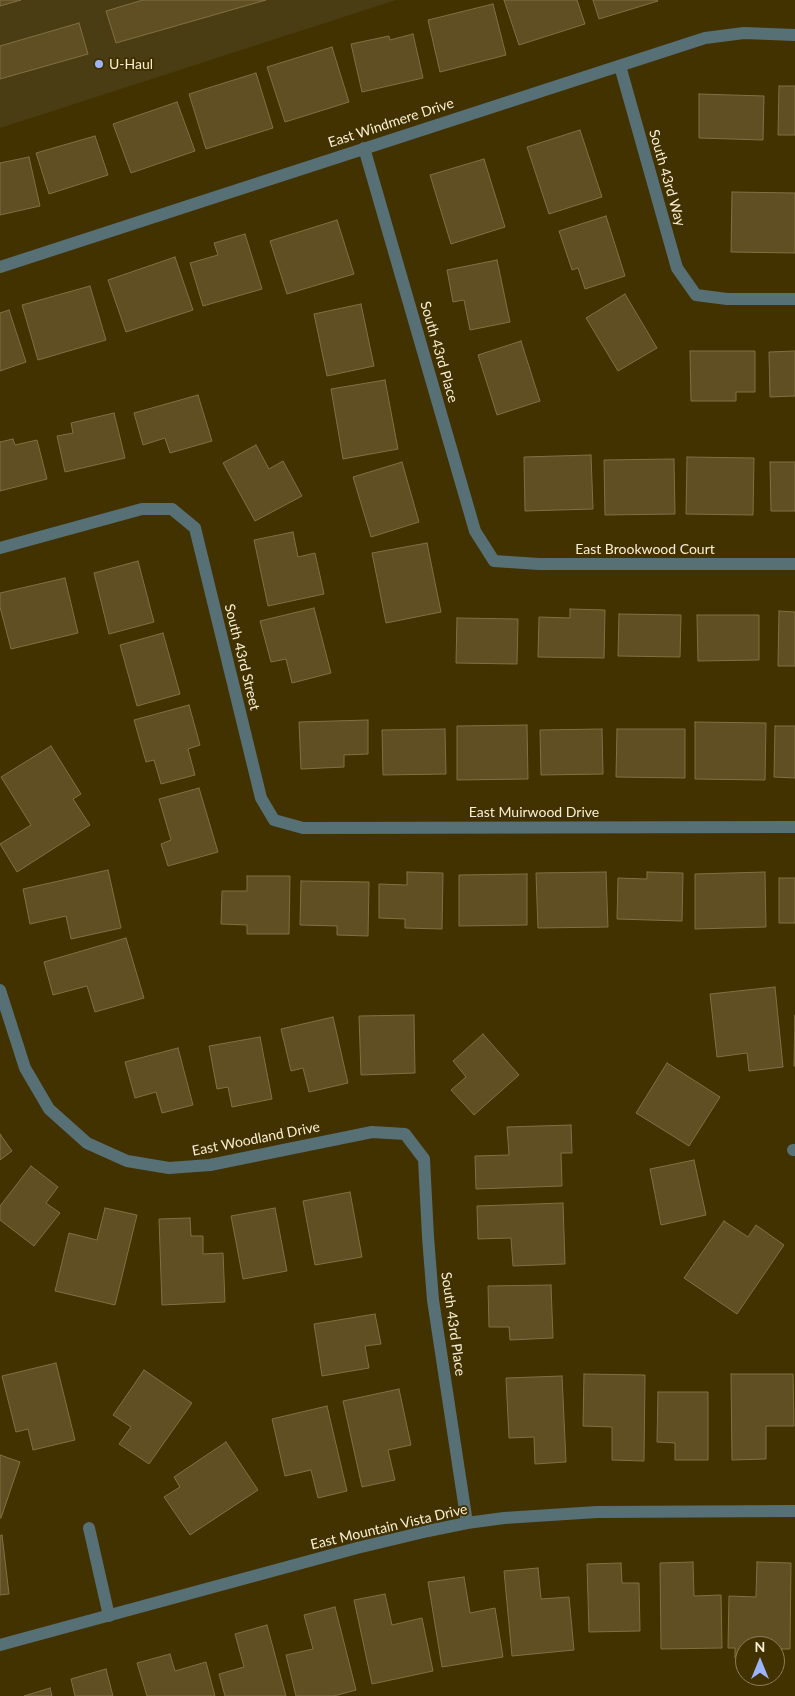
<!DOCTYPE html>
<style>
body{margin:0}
#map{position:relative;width:795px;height:1696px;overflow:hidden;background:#423200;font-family:Lato,sans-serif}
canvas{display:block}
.north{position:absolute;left:735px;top:1636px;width:50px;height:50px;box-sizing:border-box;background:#423200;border:1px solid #8b7e56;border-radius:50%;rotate:0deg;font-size:14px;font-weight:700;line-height:20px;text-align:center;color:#f8efd7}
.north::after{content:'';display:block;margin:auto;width:18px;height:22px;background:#9cb4fd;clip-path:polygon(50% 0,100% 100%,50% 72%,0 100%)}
</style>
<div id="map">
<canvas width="795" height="1696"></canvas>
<div class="north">N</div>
</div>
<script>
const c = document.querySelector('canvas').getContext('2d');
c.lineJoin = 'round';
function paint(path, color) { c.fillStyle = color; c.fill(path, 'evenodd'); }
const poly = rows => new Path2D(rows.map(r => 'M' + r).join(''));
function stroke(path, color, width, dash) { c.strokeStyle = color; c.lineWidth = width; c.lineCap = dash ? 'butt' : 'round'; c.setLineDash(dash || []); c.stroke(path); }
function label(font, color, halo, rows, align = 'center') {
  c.font = font + ' Lato,sans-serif'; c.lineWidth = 4; c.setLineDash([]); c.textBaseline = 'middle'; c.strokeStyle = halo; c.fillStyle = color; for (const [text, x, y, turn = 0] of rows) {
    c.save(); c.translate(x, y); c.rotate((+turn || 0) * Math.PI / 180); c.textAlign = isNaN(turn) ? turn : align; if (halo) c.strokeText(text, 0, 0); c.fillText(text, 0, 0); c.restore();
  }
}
const built = poly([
 [0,0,396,0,0,128]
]);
const building = poly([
 [0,0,21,0,0,6,0,0],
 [143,0,266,0,116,43,106,11,143,0],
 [504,0,577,0,585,24,519,45,504,0],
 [593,0,657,0,658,1,599,19,593,0],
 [493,4,506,55,440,72,428,20,493,4],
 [79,23,88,54,0,79,0,46,79,23],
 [413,34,423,78,362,92,351,44,389,36,390,40,413,34],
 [332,47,349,102,285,122,267,67,332,47],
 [256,73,273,128,206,149,189,94,256,73],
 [779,86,795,86,795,135,778,135,779,86],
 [699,94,764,96,763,140,699,138,699,94],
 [177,102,195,151,131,173,113,124,177,102],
 [580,130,602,197,549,214,527,147,580,130],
 [95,136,108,175,49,194,36,153,95,136],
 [29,157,40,206,0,215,0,163,29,157],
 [484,159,505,227,451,244,430,175,484,159],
 [732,192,795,193,795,253,731,252,732,192],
 [606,216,625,276,585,289,578,268,572,270,559,231,606,216],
 [337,220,354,274,287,294,270,241,337,220],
 [245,234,262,289,203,306,190,263,218,255,214,243,245,234],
 [175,257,193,310,126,332,108,280,175,257],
 [497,260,510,322,470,330,464,300,453,302,447,270,497,260],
 [90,286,106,340,38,360,22,305,90,286],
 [625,294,657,348,618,371,586,318,625,294],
 [361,304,374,366,327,376,314,314,361,304],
 [9,310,26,362,0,371,0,313,9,310],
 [521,341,540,401,497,415,478,355,521,341],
 [690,351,755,351,755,392,736,392,736,401,691,401,690,351],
 [795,351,795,396,770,397,769,352,795,351],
 [385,380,398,449,343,459,331,389,385,380],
 [198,395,212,441,170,453,165,438,143,445,134,413,198,395],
 [114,413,125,458,65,472,57,436,73,433,71,423,114,413],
 [13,439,15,445,37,440,47,479,0,491,0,442,13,439],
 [256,445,269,469,283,461,302,496,255,521,223,463,256,445],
 [591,455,593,509,525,511,524,457,591,455],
 [687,457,754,458,753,515,686,514,687,457],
 [674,459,675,514,605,515,604,460,674,459],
 [402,462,419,522,371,537,353,477,402,462],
 [770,462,795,462,795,511,771,511,770,462],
 [293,532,298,557,315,553,324,594,268,606,254,540,293,532],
 [427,543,441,612,386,623,372,553,427,543],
 [138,561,154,622,109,634,94,573,138,561],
 [65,578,78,633,11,649,0,607,0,593,65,578],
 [314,608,331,673,292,683,286,659,271,662,260,621,314,608],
 [570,609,605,610,604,658,538,657,539,617,570,618,570,609],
 [779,611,795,612,795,666,778,666,779,611],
 [619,614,681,615,680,657,618,656,619,614],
 [697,615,759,615,759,660,698,661,697,615],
 [457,618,518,619,517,664,456,663,457,618],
 [163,633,180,694,137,706,120,645,163,633],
 [189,705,200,745,188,749,195,775,161,784,154,760,146,762,134,720,189,705],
 [368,720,368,754,344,755,344,767,301,769,299,722,368,720],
 [695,722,766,723,765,780,695,779,695,722],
 [527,725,528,779,457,780,457,726,527,725],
 [775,726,795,726,795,778,774,777,775,726],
 [445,729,446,774,383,775,382,730,445,729],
 [602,729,603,774,541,775,540,730,602,729],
 [617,729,685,729,685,778,616,777,617,729],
 [51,746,81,794,73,799,90,825,17,872,0,844,31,825,1,777,51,746],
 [199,788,218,852,168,866,161,844,171,840,159,799,199,788],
 [108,870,121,928,71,939,66,916,30,924,23,889,108,870],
 [407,872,443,873,442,929,405,928,405,919,379,918,379,884,407,885,407,872],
 [606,872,608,927,538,928,536,873,606,872],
 [647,872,683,873,682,921,617,919,618,878,647,879,647,872],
 [765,872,766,927,695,929,695,874,765,872],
 [527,874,527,925,459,926,459,875,527,874],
 [247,876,290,876,289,934,247,934,247,925,221,924,222,891,247,891,247,876],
 [779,878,795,878,795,923,779,923,779,878],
 [301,881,369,882,368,936,337,935,337,926,300,925,301,881],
 [126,938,144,998,95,1012,87,986,53,995,44,962,126,938],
 [775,987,783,1067,749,1071,747,1053,717,1057,710,994,775,987],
 [414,1015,415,1073,361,1075,359,1016,414,1015],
 [795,1015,795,1066,794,1066,795,1015],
 [333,1017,348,1083,309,1092,303,1068,291,1071,281,1029,333,1017],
 [483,1034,519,1075,474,1115,451,1090,466,1077,453,1061,483,1034],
 [260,1037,272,1099,232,1107,228,1087,217,1089,209,1046,260,1037],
 [178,1048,193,1105,162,1113,156,1092,135,1098,125,1062,178,1048],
 [667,1063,720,1097,689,1146,636,1113,667,1063],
 [571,1125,572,1153,561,1153,562,1186,476,1189,475,1156,509,1155,507,1127,571,1125],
 [0,1134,12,1151,0,1160,0,1134],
 [694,1160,706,1215,661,1225,650,1169,694,1160],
 [31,1166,58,1187,46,1203,60,1213,34,1246,0,1220,0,1206,31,1166],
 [350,1192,362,1257,315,1265,303,1201,350,1192],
 [563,1203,565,1264,513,1266,511,1238,478,1239,477,1206,563,1203],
 [105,1208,137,1215,115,1305,55,1291,69,1233,97,1240,105,1208],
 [275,1208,287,1271,243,1279,231,1216,275,1208],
 [190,1218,191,1236,203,1236,203,1254,223,1253,225,1302,162,1305,159,1219,190,1218],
 [724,1221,748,1237,756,1225,784,1245,737,1314,684,1278,724,1221],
 [551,1285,553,1338,510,1340,509,1327,489,1327,488,1286,551,1285],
 [375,1314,381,1344,365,1346,369,1368,322,1376,314,1324,375,1314],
 [56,1363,75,1440,33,1450,28,1429,16,1432,2,1376,56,1363],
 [144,1370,192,1403,149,1464,119,1444,131,1427,113,1415,144,1370],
 [584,1374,645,1375,644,1461,612,1460,612,1427,583,1426,584,1374],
 [731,1374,793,1374,794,1426,766,1426,766,1459,732,1460,731,1374],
 [562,1376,566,1462,535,1464,534,1437,509,1438,506,1378,562,1376],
 [399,1389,411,1445,388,1450,395,1480,362,1487,343,1401,399,1389],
 [658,1392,708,1392,708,1460,675,1460,675,1443,657,1442,658,1392],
 [327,1406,347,1491,318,1498,311,1470,285,1476,272,1419,327,1406],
 [226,1442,258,1490,190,1535,164,1497,180,1487,174,1477,226,1442],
 [0,1455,20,1462,1,1518,0,1518,0,1455],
 [2,1535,9,1594,0,1595,0,1536,2,1535],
 [693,1562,694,1596,721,1595,722,1648,661,1649,660,1563,693,1562],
 [757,1562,791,1563,790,1649,775,1649,775,1646,745,1646,745,1658,735,1658,735,1648,728,1648,729,1596,756,1597,757,1562],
 [621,1563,622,1583,639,1583,640,1631,589,1632,587,1564,621,1563],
 [538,1568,541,1599,569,1597,574,1650,512,1656,504,1571,538,1568],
 [464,1577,470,1613,495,1608,503,1657,442,1667,428,1582,464,1577],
 [385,1594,392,1625,422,1618,433,1671,372,1684,354,1600,385,1594],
 [335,1607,356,1690,334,1696,296,1696,286,1655,313,1649,304,1615,335,1607],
 [267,1625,286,1696,225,1696,219,1674,244,1667,235,1634,267,1625],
 [170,1654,175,1671,206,1662,215,1696,147,1696,137,1663,170,1654],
 [106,1669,113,1696,75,1696,71,1679,106,1669],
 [50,1688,52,1696,24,1696,50,1688]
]);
const street = poly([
 [620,66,677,268,696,295,727,299,795,299],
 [364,148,475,531,494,561,539,564,795,564],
 [0,267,705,38,744,33,795,35],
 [0,548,142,509,172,509,195,528,261,798,274,820,303,828,795,827],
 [0,990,25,1068,49,1109,87,1143,127,1161,169,1168,210,1165,372,1132,405,1134,424,1159,428,1237,433,1300,467,1523],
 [793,1150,795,1150],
 [89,1528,109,1616],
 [0,1645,357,1548,428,1531,467,1523,504,1518,597,1512,795,1511]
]);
const markers = [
 [99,64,5,"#9cb4fd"]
];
const poiNames = [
 ["U-Haul",109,64]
];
const streetNames = [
 ["East Windmere Drive",391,123,-18],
 ["South 43rd Way",667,178,74],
 ["South 43rd Place",439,352,74],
 ["East Brookwood Court",645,549],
 ["South 43rd Street",242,657,76],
 ["East Muirwood Drive",534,812],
 ["East Woodland Drive",256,1139,-11],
 ["South 43rd Place",453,1324,82],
 ["East Mountain Vista Drive",389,1527,-13]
];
paint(built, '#4b3d13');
paint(building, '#5f4f22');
stroke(building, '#817043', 1);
stroke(street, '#577075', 12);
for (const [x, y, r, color] of markers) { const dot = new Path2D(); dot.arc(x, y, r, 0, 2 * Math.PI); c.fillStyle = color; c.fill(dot); stroke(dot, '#423200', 2); }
label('14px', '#f8efd7', '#423200', poiNames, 'left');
label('14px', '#f8efd7', '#423200', streetNames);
</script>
